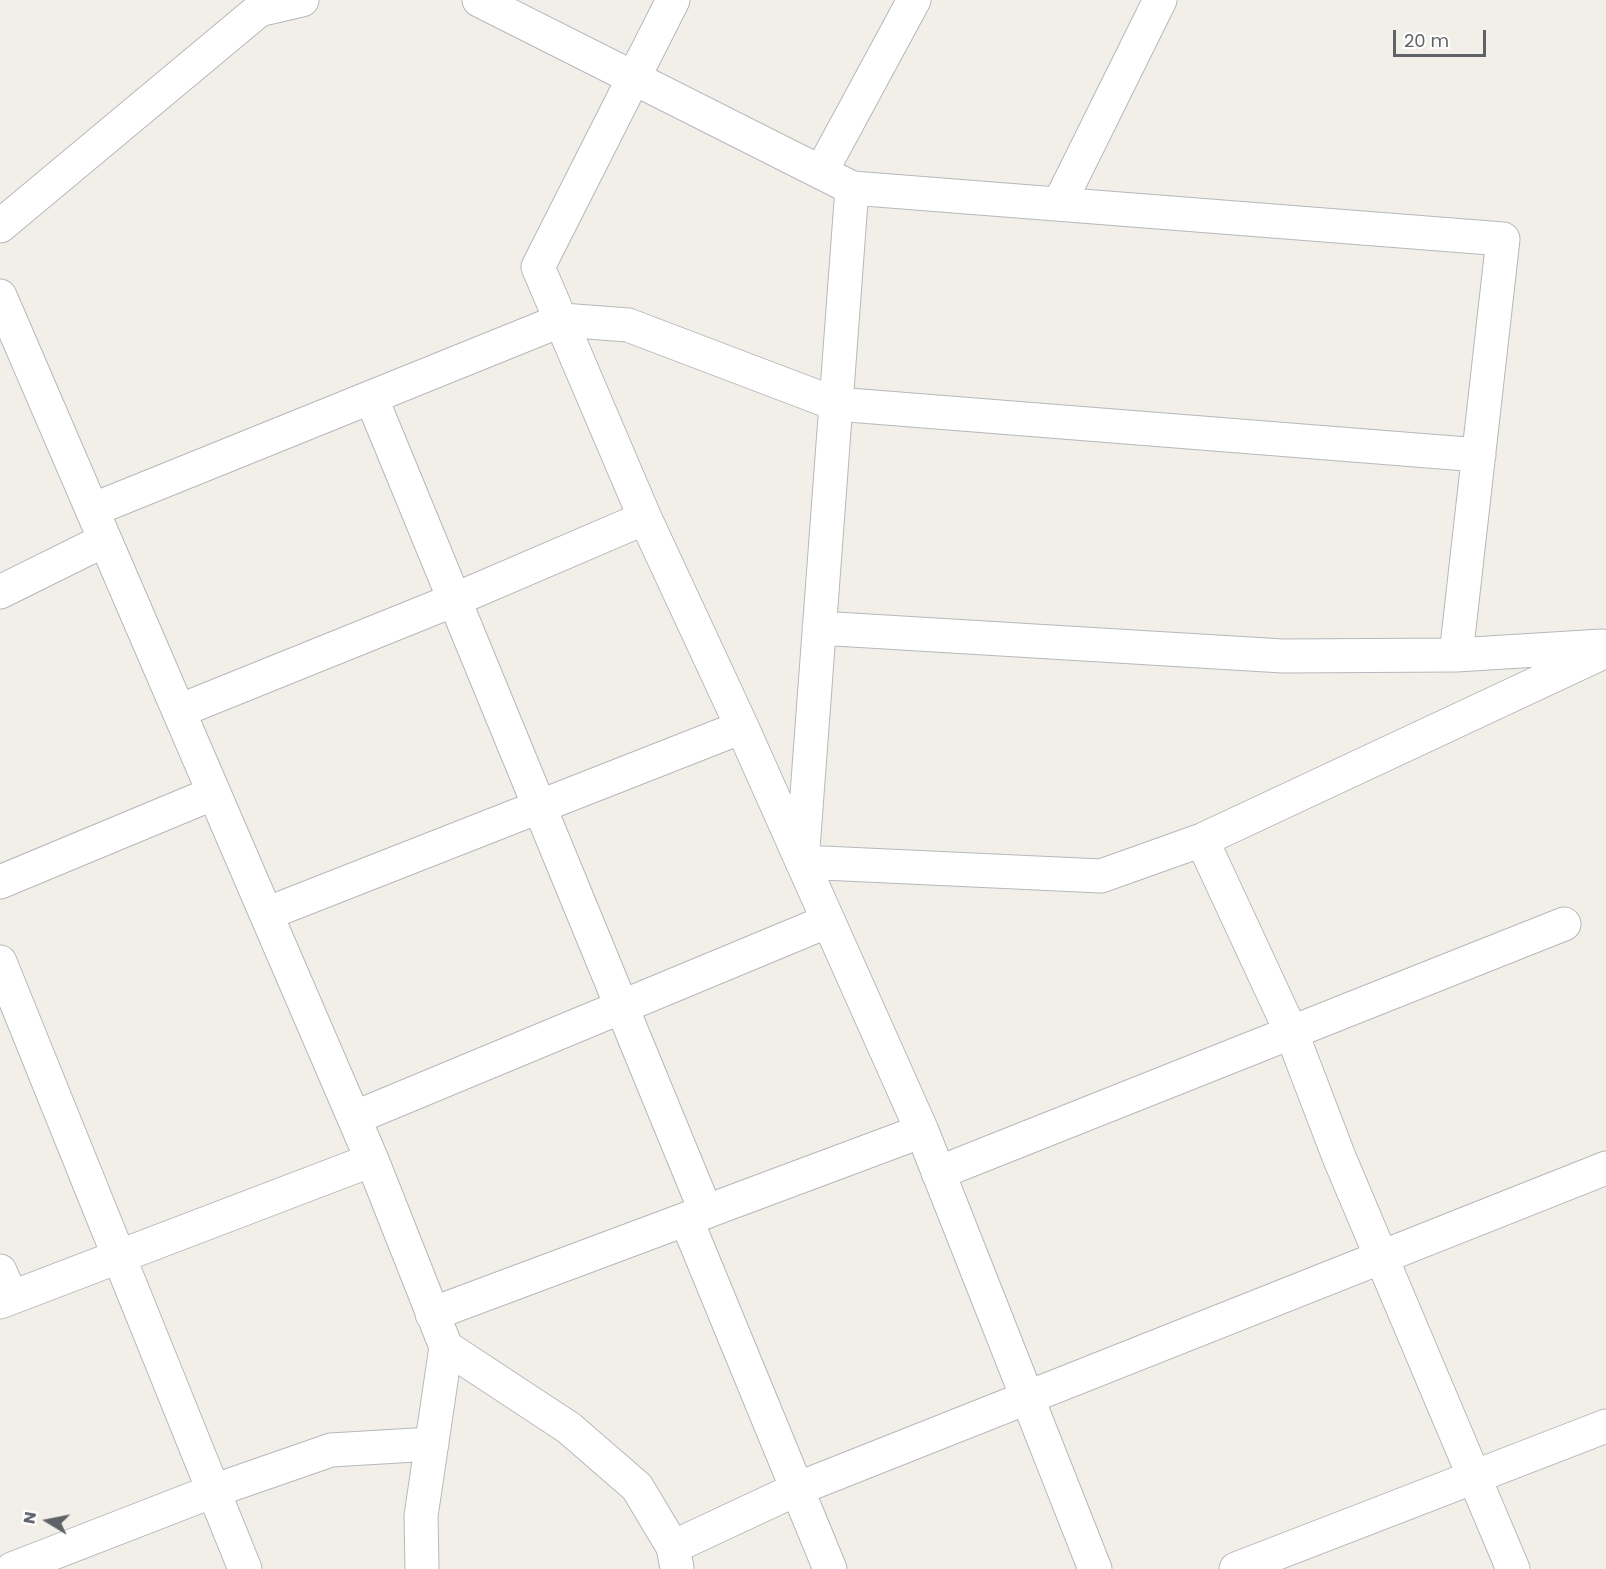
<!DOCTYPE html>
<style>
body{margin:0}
#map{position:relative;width:1606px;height:1569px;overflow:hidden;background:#f1efe8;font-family:Poppins,sans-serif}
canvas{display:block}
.north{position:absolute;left:18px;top:1491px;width:60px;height:60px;-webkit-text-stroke:4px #fff;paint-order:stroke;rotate:280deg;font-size:16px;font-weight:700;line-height:24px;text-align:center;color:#5f6368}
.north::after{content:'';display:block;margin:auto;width:21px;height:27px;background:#5f6368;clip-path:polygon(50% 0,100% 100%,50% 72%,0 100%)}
.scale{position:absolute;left:1393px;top:30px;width:93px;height:27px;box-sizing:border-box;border:3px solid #5f6368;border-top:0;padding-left:8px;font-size:18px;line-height:21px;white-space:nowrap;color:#5f6368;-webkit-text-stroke:4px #fff;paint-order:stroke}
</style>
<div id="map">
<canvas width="1606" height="1569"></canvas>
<div class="north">N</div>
<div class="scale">20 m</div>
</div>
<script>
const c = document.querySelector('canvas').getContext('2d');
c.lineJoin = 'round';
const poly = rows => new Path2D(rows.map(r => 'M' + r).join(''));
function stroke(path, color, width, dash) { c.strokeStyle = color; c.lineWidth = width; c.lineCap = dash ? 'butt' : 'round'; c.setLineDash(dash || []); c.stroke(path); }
const street = poly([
 [479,0,852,188,802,862,1101,876,1202,840,1606,651],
 [673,0,538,267,645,518,742,727,922,1131,1095,1569],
 [821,172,914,0],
 [852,188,1503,239,1456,655],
 [1059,204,1160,0],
 [0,226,259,10,302,0],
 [0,296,372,1160,446,1347,421,1516,422,1569],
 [371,397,706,1212],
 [92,510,562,320,628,325,836,404,1479,455],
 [0,592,105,540],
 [819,628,1283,656,1456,655,1602,646],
 [179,711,454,600,645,518],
 [1202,840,1292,1034,1339,1157,1513,1569],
 [0,882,214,793],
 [266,914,742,727],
 [0,962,245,1569],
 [354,1118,828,921],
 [938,1173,1564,924],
 [686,1219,830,1569],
 [0,1271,11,1297],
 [0,1302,372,1160],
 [432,1314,922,1131],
 [446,1347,569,1428,637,1487,673,1547,677,1568],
 [673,1547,797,1489,1606,1168],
 [12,1569,213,1491,331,1450,432,1444],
 [1236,1569,1606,1426]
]);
stroke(street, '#b5b8bc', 35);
stroke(street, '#fff', 33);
</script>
